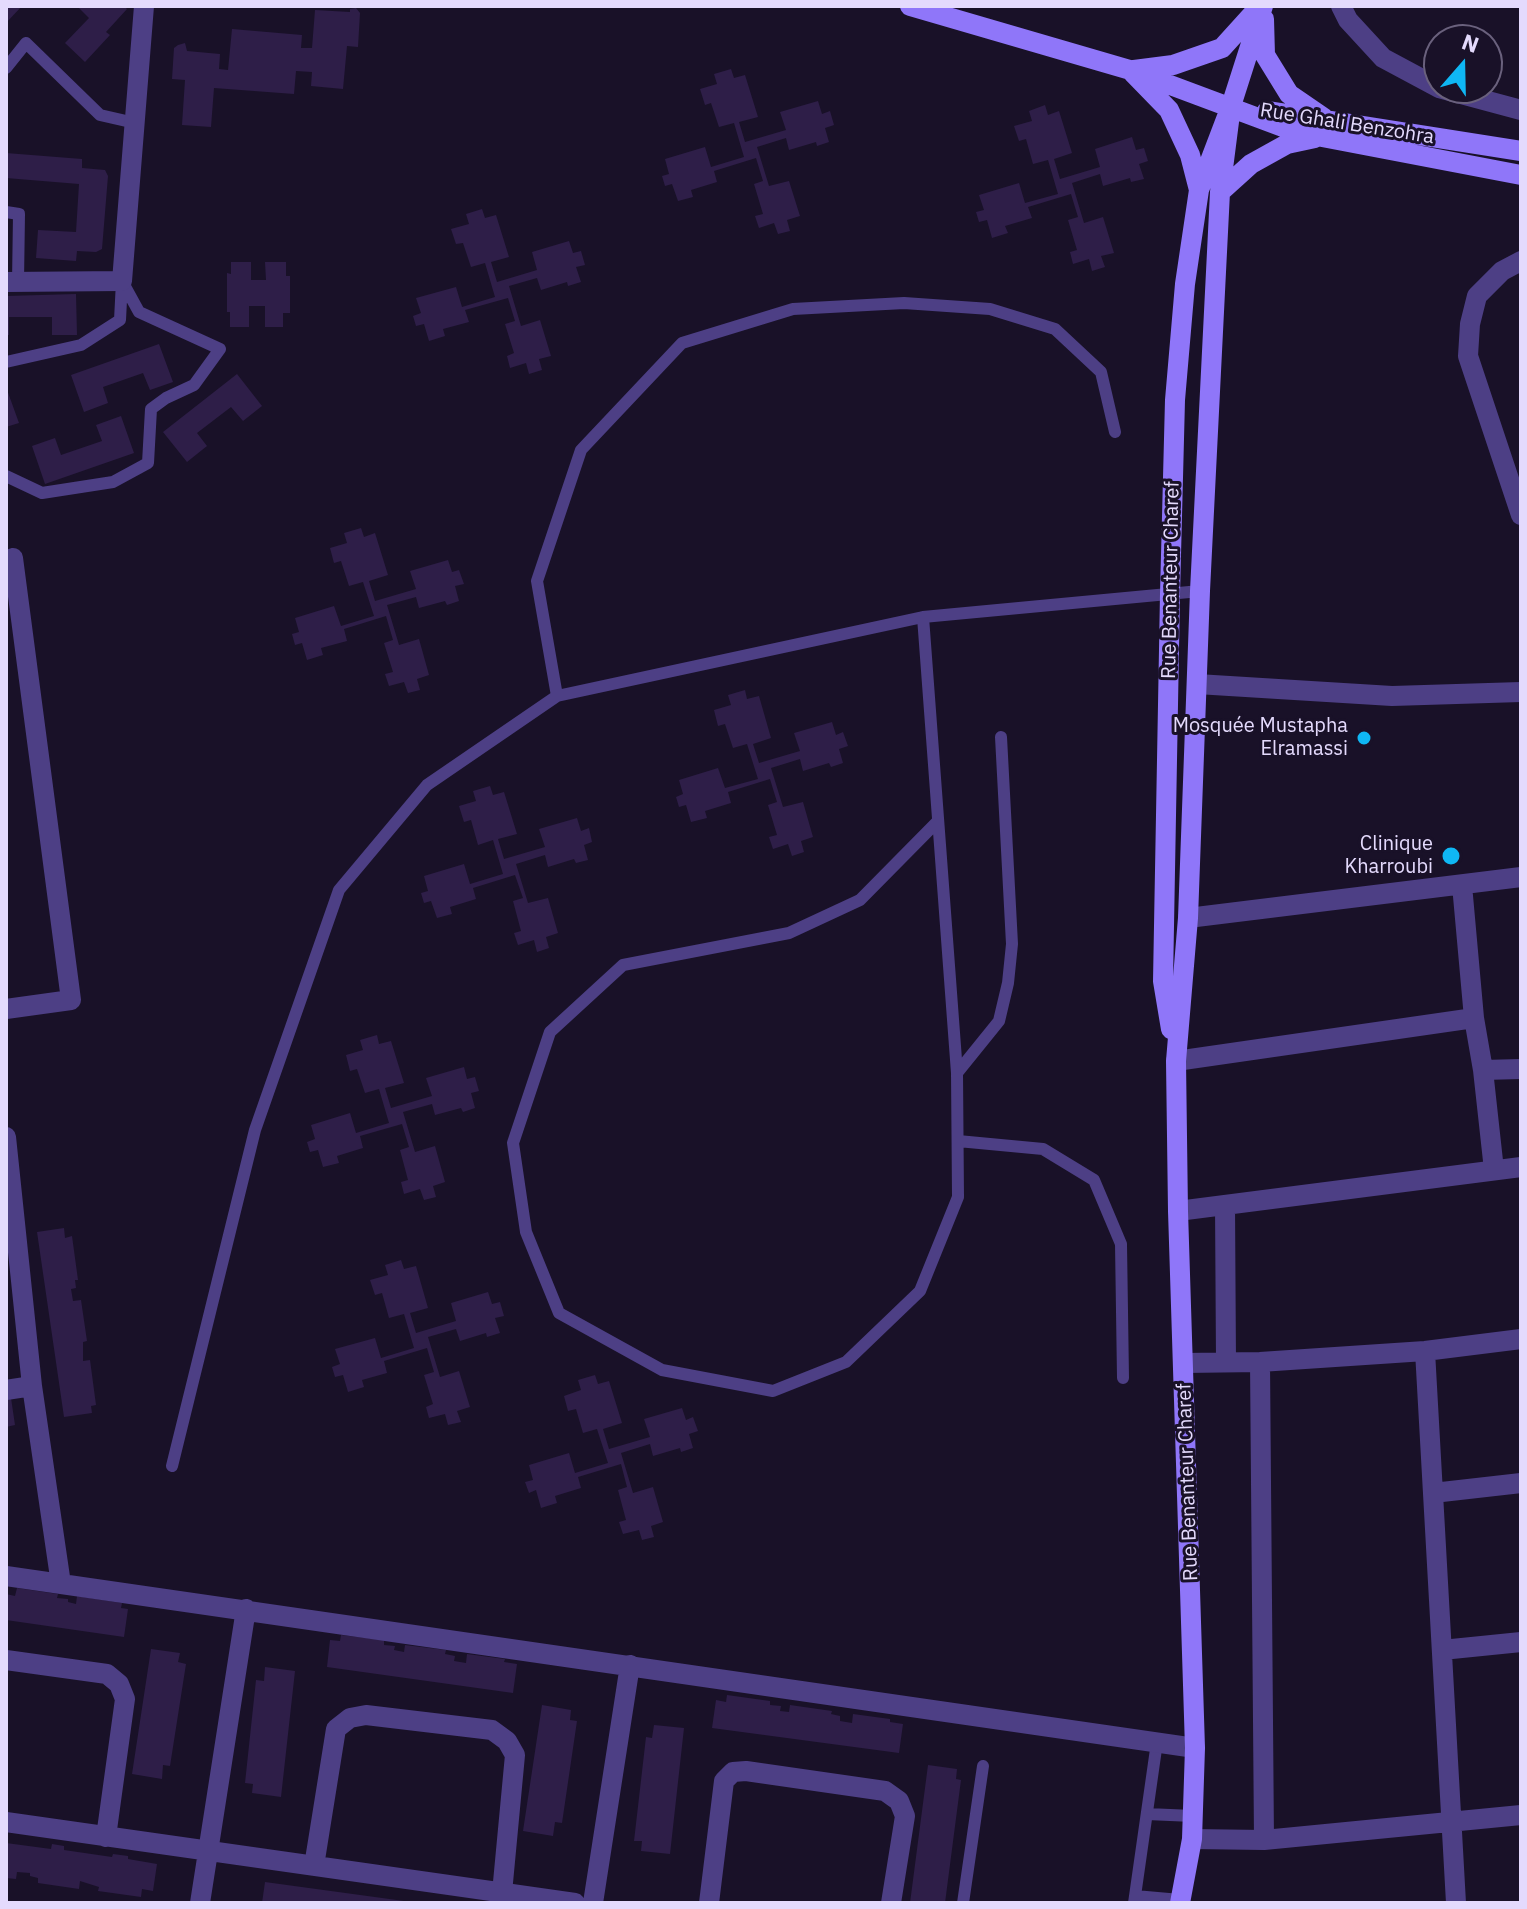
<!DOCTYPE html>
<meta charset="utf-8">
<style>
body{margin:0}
#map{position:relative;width:1527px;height:1909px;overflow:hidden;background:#191128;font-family:"IBM Plex Sans",sans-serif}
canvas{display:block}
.frame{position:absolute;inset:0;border:8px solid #e4dafd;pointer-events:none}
.north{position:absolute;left:1423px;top:24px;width:80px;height:80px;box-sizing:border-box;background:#191128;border:2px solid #6a617d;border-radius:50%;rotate:20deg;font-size:22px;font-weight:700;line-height:32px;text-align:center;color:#e4dafd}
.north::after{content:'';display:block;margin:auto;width:28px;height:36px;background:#0fb7f4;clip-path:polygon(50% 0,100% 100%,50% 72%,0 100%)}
</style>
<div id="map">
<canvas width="1527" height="1909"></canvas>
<div class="frame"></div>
<div class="north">N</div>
</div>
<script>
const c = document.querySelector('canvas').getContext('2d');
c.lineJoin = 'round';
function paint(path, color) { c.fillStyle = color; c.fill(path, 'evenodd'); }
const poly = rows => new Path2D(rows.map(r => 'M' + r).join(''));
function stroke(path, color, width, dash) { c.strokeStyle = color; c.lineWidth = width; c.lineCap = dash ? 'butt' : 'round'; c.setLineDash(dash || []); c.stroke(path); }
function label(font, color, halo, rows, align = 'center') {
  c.font = font + ' "IBM Plex Sans",sans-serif'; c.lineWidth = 6; c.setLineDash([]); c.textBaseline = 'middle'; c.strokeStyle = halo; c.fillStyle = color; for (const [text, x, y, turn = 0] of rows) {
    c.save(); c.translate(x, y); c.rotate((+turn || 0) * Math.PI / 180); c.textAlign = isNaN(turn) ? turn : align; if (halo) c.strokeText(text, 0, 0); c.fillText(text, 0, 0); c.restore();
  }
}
const building = poly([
 [6,6,22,6,6,23],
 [77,6,124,6,127,9,106,32,110,35,85,62,65,43,89,18],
 [356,8,360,13,358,47,347,46,343,89,311,86,312,72,296,71,294,94,214,88,211,127,182,125,185,80,172,79,174,48,178,45,185,43,187,51,220,54,219,69,228,70,232,29,302,35,301,48,312,48,315,10,350,12,350,9],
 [731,69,734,78,745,75,758,117,739,122,745,142,786,130,780,112,818,101,822,114,830,111,834,125,825,128,829,142,817,146,816,142,789,150,786,138,757,147,769,186,789,181,800,216,787,220,790,231,778,234,774,223,759,228,755,216,763,214,754,184,763,181,756,158,714,171,717,182,691,190,693,197,678,201,672,184,665,186,662,176,669,174,665,159,705,147,711,167,744,157,734,123,719,127,711,103,705,105,700,89,717,84,714,74],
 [1045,105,1048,115,1059,111,1072,153,1054,159,1060,179,1100,167,1095,149,1132,137,1136,150,1144,148,1148,161,1139,164,1144,179,1131,182,1130,178,1103,186,1100,174,1072,183,1084,223,1103,217,1114,253,1101,256,1105,267,1092,271,1089,259,1073,264,1070,252,1077,250,1068,220,1078,217,1071,194,1028,207,1032,218,1005,226,1008,233,992,238,987,220,979,222,976,212,984,210,979,195,1019,183,1025,203,1058,194,1048,160,1033,164,1026,139,1019,141,1014,126,1032,121,1029,111],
 [6,153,82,159,82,168,105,170,108,176,102,249,96,252,77,251,76,261,36,258,38,230,76,232,79,184,6,178],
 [482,209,485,218,496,215,509,257,491,262,497,282,537,270,532,252,569,241,573,253,581,251,585,265,576,267,581,282,568,286,567,282,541,290,537,278,509,286,521,326,540,320,551,356,539,359,542,370,529,374,526,363,510,368,507,356,514,353,505,324,515,321,508,298,465,310,469,322,443,329,445,336,429,341,424,324,416,326,413,316,421,313,416,298,456,287,462,307,495,297,485,263,471,267,463,243,456,244,451,229,469,224,466,214],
 [231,262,251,262,251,280,266,280,265,262,286,262,286,276,290,276,290,313,283,313,283,327,265,327,265,306,249,306,249,327,230,327,230,312,227,312,227,273,231,274],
 [76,294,77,335,52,335,52,317,9,317,9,335,6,335,6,296],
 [159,344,173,382,150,390,143,373,103,387,108,403,84,412,71,375],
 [237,374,262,406,243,421,231,407,197,433,207,446,187,462,163,432],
 [6,387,19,423,6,427],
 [121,416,134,453,45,484,32,446,55,438,61,455,102,441,96,425],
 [361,528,364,537,375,533,388,575,369,581,375,601,416,589,410,571,448,560,452,572,459,570,464,584,455,586,459,601,447,605,445,601,419,608,416,597,387,605,399,645,419,639,429,675,417,679,420,690,408,693,404,682,389,686,385,674,393,672,384,643,393,640,386,616,344,629,347,641,321,648,323,655,307,660,302,643,295,645,292,634,299,632,295,618,334,606,341,626,374,616,363,582,349,586,341,561,334,563,330,548,347,543,344,533],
 [745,690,747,699,759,696,771,738,753,744,759,763,800,751,794,733,832,722,836,735,843,732,848,746,839,749,843,763,831,767,829,763,803,771,800,759,771,768,783,807,803,802,813,837,801,841,804,852,792,856,788,844,773,849,769,837,777,835,768,805,777,802,770,779,728,792,731,803,705,811,707,818,691,822,686,805,679,807,676,797,683,794,679,780,718,768,725,788,758,779,747,744,733,748,725,724,718,726,714,710,731,705,728,695],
 [490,786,493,795,504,792,517,834,498,839,504,859,545,847,539,829,577,818,581,831,589,828,592,842,584,845,588,860,576,863,574,859,548,867,545,855,516,864,528,903,548,898,558,933,546,937,549,948,537,952,534,940,518,945,514,933,521,931,513,901,523,898,515,875,473,888,476,899,450,907,452,914,437,918,431,901,424,903,421,893,428,891,424,876,464,864,470,884,503,874,493,840,478,845,471,820,464,822,459,806,476,801,473,791],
 [377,1035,379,1044,391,1041,404,1083,385,1088,391,1108,432,1096,426,1078,464,1067,467,1079,475,1077,479,1091,471,1093,475,1108,463,1112,461,1108,435,1115,432,1104,403,1112,415,1152,435,1146,445,1182,433,1186,436,1197,424,1200,420,1189,404,1194,401,1182,408,1180,400,1150,409,1147,402,1124,360,1136,363,1148,337,1156,339,1163,323,1167,318,1150,310,1152,307,1142,315,1139,311,1125,350,1113,356,1133,389,1123,379,1089,365,1093,357,1069,350,1071,346,1055,363,1050,360,1040],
 [64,1228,65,1238,72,1236,78,1280,75,1280,76,1288,71,1289,73,1301,81,1300,87,1341,83,1342,83,1361,90,1360,96,1405,91,1406,92,1413,64,1417,37,1232],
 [401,1260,404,1269,416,1266,428,1308,410,1313,416,1333,456,1321,451,1303,488,1292,492,1304,500,1302,504,1316,495,1318,500,1333,487,1337,486,1333,460,1341,456,1329,428,1337,440,1377,459,1371,470,1407,457,1411,461,1422,448,1425,445,1414,429,1418,426,1407,433,1404,424,1375,434,1372,427,1348,384,1361,387,1373,362,1380,364,1387,348,1392,343,1375,335,1377,332,1367,340,1364,335,1349,375,1338,381,1358,414,1348,404,1314,389,1318,382,1293,375,1295,370,1280,388,1275,385,1265],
 [595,1375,598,1384,609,1381,622,1423,603,1429,609,1449,650,1437,644,1419,682,1408,686,1420,693,1417,698,1431,689,1434,693,1448,681,1452,680,1448,653,1456,650,1444,621,1453,633,1493,653,1487,663,1522,651,1526,654,1537,642,1540,639,1530,623,1534,619,1522,626,1520,618,1490,627,1487,621,1464,578,1477,581,1488,555,1496,557,1503,541,1508,536,1490,529,1493,525,1482,533,1480,529,1465,569,1453,575,1473,608,1463,597,1429,583,1433,576,1409,568,1411,564,1396,581,1390,578,1380],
 [11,1398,15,1425,6,1427,6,1399],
 [17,1588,58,1594,57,1598,68,1599,68,1602,76,1604,77,1596,122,1603,121,1608,128,1609,124,1637,6,1620,6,1594,15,1596],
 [341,1635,384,1640,384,1645,395,1646,394,1650,404,1652,405,1645,446,1650,445,1654,455,1656,454,1661,466,1663,467,1654,505,1659,504,1662,517,1664,513,1693,327,1667,330,1640,340,1641],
 [151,1649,180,1653,178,1662,186,1664,170,1766,163,1765,162,1779,132,1774],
 [265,1667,295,1671,281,1797,252,1793,253,1784,245,1783,256,1680,264,1681],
 [727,1695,770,1701,770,1705,781,1706,780,1711,789,1712,790,1705,832,1711,831,1714,840,1716,840,1721,852,1723,853,1714,890,1719,890,1722,903,1724,899,1753,712,1728,716,1700,726,1702],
 [542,1705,571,1710,570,1720,577,1721,562,1823,555,1822,553,1836,523,1831],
 [654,1725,684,1728,670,1854,641,1851,642,1841,634,1841,646,1737,652,1738],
 [928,1765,957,1769,956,1779,961,1780,945,1903,910,1903],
 [6,1843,51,1849,52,1844,64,1846,64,1850,112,1857,113,1854,128,1856,128,1859,157,1864,153,1891,142,1889,141,1897,98,1891,99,1887,80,1881,79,1889,38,1883,38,1878,30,1876,30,1873,17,1872,16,1879,6,1878],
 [265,1882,404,1901,404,1903,262,1903]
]);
const lane = poly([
 [6,68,26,43,100,115,135,123],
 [6,212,19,214,18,282],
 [6,362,81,345,120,320,122,281,139,312,220,349,194,385,166,398,151,409,148,463,113,482,42,493,6,476],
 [923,617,957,1073,958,1197,920,1291,846,1362,773,1391,662,1370,559,1313,526,1232,513,1143,550,1032,623,965,789,933,860,900,938,821],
 [557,696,537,581,581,450,682,343,793,309,904,303,990,309,1055,329,1101,372,1115,432],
 [957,1073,999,1021,1008,983,1012,944,1001,737],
 [958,1141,1043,1149,1094,1180,1121,1244,1123,1378],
 [172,1466,255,1130,339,890,427,785,557,696,923,617,1200,591],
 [1147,1814,1193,1816],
 [1135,1896,1180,1900],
 [963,1903,983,1766],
 [1134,1903,1157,1742]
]);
const street = poly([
 [1341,6,1348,20,1383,58,1439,88],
 [1439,88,1521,110],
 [1521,261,1502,271,1477,296,1470,324,1468,356,1521,515],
 [6,282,122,281,144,6],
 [1197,684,1392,696,1521,692],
 [1462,885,1474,1018,1483,1070,1494,1170],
 [1188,918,1521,877],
 [6,1009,71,1000,13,558],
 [1176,1061,1474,1018],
 [1483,1070,1521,1069],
 [6,1137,32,1386,61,1584],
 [1225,1205,1226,1362],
 [1178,1211,1521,1167],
 [1425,1351,1456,1903],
 [1260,1362,1264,1840],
 [1184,1363,1260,1362,1425,1351,1521,1339],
 [6,1390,32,1386],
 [1433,1493,1521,1483],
 [6,1576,1195,1748],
 [1442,1650,1521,1642],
 [6,1660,107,1674,119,1684,125,1699,106,1837],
 [6,1822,575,1903],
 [1192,1839,1264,1840,1521,1815],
 [314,1866,336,1729,350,1718,366,1715,492,1730,507,1741,515,1755,502,1893],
 [200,1903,246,1609],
 [593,1903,630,1665],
 [709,1903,724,1781,733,1772,746,1771,885,1791,899,1801,905,1816,891,1903]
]);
const secondary = poly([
 [910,6,1130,70,1296,132,1521,175],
 [1264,19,1265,55,1289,94,1324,118],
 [1134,70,1173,65,1222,48,1260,6],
 [1133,73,1169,110,1190,155,1199,190],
 [1267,111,1521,151],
 [1220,192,1251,164,1287,144,1315,138],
 [1171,1029,1163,981,1170,594,1175,400,1185,284,1199,190,1231,106,1263,6],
 [1180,1903,1192,1839,1195,1748,1178,1211,1176,1061,1188,918,1200,591,1220,192,1231,106]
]);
const markers = [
 [1364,738,8,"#0fb7f4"],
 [1451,856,10,"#0fb7f4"]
];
const streetNames = [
 ["Rue Ghali Benzohra",1347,124,9],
 ["Rue Benanteur Charef",1171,580,-89],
 ["Rue Benanteur Charef",1188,1482,-92]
];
const poiNames = [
 ["Mosquée Mustapha",1348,726],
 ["Elramassi",1348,749],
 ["Clinique",1433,844],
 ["Kharroubi",1433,867]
];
paint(building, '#2e1e48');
stroke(lane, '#4d3f85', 12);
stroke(street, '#4d3f85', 20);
stroke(secondary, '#8f76f9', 20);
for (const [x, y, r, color] of markers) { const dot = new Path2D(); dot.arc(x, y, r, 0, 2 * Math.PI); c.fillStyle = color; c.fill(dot); stroke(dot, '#191128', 3); }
label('20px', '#e4dafd', '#191128', streetNames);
label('20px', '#e4dafd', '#191128', poiNames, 'right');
</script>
